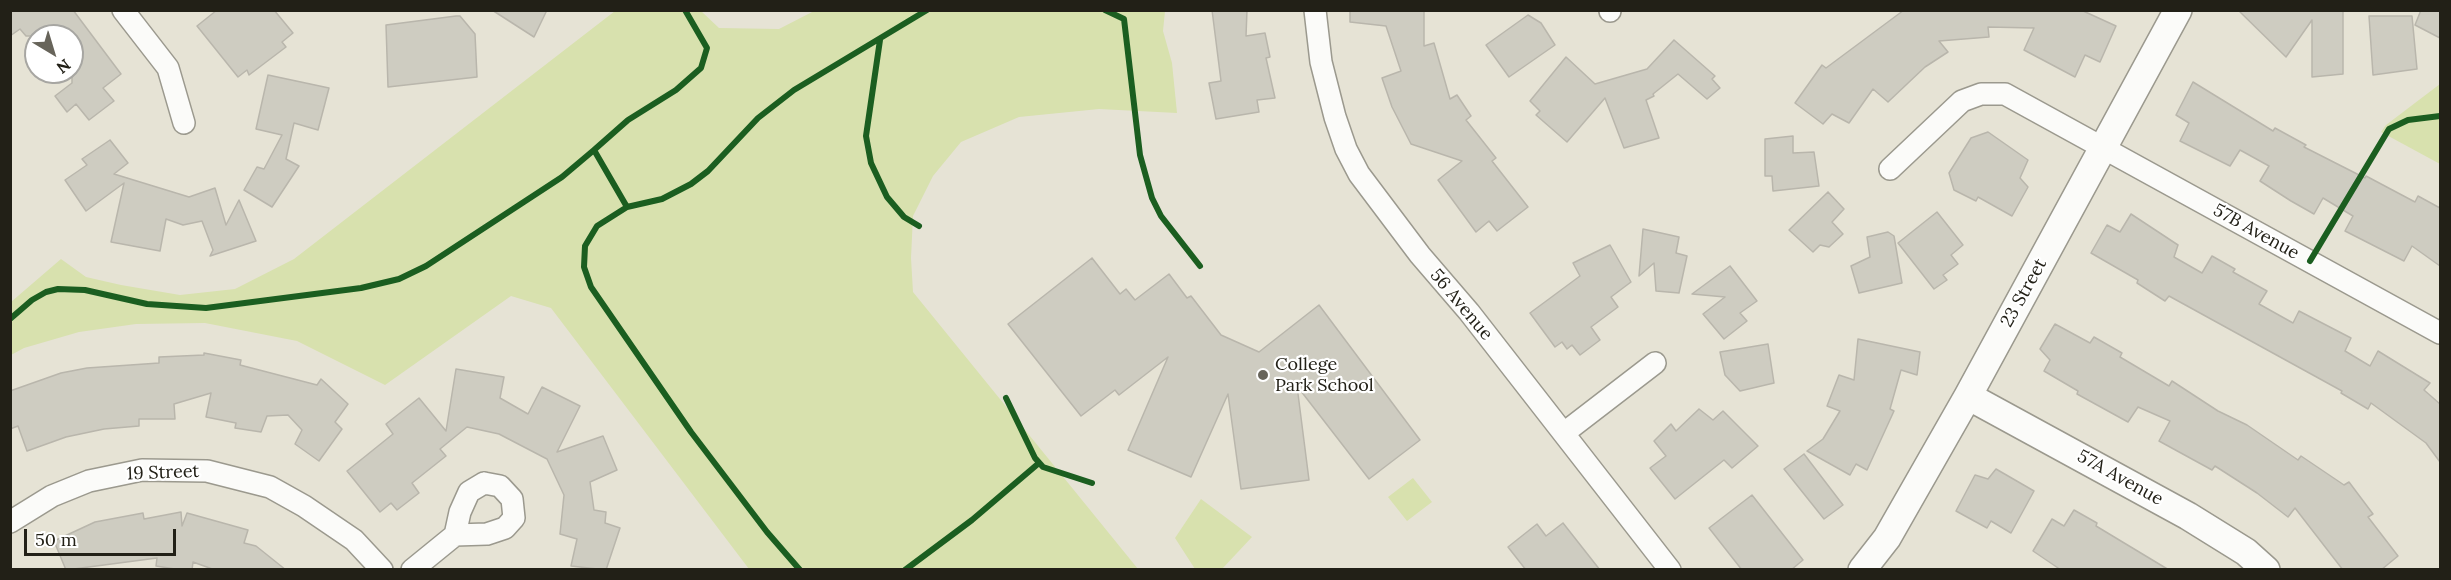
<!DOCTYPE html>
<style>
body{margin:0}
#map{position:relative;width:2451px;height:580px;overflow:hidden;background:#e6e3d5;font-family:Lora,serif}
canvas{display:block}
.frame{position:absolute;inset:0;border:12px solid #222017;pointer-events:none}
.north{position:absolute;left:24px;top:24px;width:60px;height:60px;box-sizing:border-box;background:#fff;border:2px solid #a7a6a2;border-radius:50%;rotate:142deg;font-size:16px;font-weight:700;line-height:24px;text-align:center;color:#222017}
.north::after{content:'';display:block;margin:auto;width:21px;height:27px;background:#67645a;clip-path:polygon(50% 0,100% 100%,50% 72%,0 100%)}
.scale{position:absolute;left:24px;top:529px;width:152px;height:27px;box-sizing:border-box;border:3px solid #222017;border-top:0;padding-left:8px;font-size:18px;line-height:21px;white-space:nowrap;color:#222017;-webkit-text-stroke:4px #fff;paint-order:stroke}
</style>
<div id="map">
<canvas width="2451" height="580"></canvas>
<div class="frame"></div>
<div class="north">N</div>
<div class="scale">50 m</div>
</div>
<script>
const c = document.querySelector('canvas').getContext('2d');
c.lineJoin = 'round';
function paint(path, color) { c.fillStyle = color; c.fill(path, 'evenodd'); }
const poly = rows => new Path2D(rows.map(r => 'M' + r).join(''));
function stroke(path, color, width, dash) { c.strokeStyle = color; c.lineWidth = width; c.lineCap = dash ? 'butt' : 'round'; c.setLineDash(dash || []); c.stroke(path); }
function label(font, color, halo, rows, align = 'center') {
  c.font = font + ' Lora,serif'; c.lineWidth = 4.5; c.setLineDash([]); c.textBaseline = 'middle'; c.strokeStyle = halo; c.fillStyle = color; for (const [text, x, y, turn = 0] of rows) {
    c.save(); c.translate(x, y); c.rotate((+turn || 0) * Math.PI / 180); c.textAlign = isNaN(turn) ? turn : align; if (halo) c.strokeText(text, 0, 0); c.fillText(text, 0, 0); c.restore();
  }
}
const green = poly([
 [816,10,1165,11,1163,31,1172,63,1177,113,1099,109,1019,117,961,142,933,176,913,216,911,258,913,292,1138,569,749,569,551,308,511,296,385,385,297,341,205,323,136,324,79,332,24,348,11,355,11,302,61,259,86,277,121,285,180,295,235,289,294,259,615,11,701,11,719,28,779,29],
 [2440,84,2440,164,2381,132,2386,125],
 [1413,478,1432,502,1407,521,1388,497],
 [1201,499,1252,537,1222,569,1195,569,1175,538]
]);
const building = poly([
 [10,10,73,10,121,74,103,88,114,101,89,120,76,104,67,112,55,96,72,83,72,36,26,36,20,29,10,36,10,10],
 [217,10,274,10,293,33,282,42,286,47,249,75,247,70,238,77,197,26,217,10],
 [492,10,547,10,534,37,492,10],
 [1212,10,1247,10,1246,36,1265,33,1270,57,1266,58,1275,98,1257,100,1259,112,1216,119,1209,83,1221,81,1212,10],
 [1350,10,1424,10,1424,46,1434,43,1450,99,1457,95,1471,116,1466,120,1496,158,1492,161,1528,207,1497,231,1489,221,1476,232,1438,180,1462,161,1411,144,1392,107,1382,78,1401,71,1386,26,1350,22,1350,10],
 [1904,10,2081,10,2116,26,2100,62,2085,55,2075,77,2024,50,2034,28,1988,27,1989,37,1939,41,1948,52,1925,67,1888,102,1873,89,1849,123,1832,114,1823,124,1795,103,1822,65,1826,68,1904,10],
 [2238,10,2343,11,2343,74,2312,77,2312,20,2286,57,2238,10],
 [2421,10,2440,10,2440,38,2415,25,2421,10],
 [1528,15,1541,23,1555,45,1509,77,1486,45,1528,15],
 [456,16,460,16,475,34,477,77,388,87,386,25,456,16],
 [2369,16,2412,16,2417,69,2373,75,2369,16],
 [1674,40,1715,76,1712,79,1720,88,1707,99,1678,74,1653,94,1654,96,1646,100,1659,138,1624,148,1605,98,1567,142,1536,115,1540,111,1530,101,1566,57,1595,84,1647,69,1674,40],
 [268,75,329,88,318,130,294,123,286,159,299,166,272,207,244,190,257,167,264,169,282,135,256,129,268,75],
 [2193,82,2273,131,2275,128,2306,145,2304,147,2365,178,2366,176,2415,202,2418,196,2440,208,2440,266,2412,246,2404,261,2345,231,2353,216,2323,198,2314,214,2291,201,2260,181,2269,166,2240,150,2230,166,2180,141,2189,123,2176,115,2193,82],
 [1988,132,2028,160,2020,178,2028,187,2012,216,1978,197,1976,201,1954,190,1949,173,1971,138,1988,132],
 [1793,136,1793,153,1814,152,1819,186,1773,191,1772,176,1765,176,1765,139,1793,136],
 [110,140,128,163,114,174,189,197,215,188,226,225,239,200,256,241,210,256,213,250,202,221,183,225,166,219,160,251,111,242,124,183,86,211,65,180,87,165,82,159,110,140],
 [1828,192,1844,209,1832,222,1843,234,1829,247,1820,245,1813,252,1789,230,1828,192],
 [1937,212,1963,245,1951,255,1958,264,1943,275,1947,280,1934,289,1898,243,1937,212],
 [2131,214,2178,245,2174,257,2202,273,2212,256,2235,269,2233,272,2267,291,2259,304,2293,323,2299,311,2351,338,2345,351,2370,366,2378,351,2430,383,2424,390,2440,404,2440,462,2426,443,2371,403,2368,409,2341,393,2342,391,2169,296,2165,301,2137,283,2138,280,2091,253,2107,225,2120,232,2131,214],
 [1643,229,1679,237,1676,253,1687,256,1679,293,1656,291,1654,263,1639,276,1643,229],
 [1888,232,1894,236,1902,283,1859,293,1851,266,1870,257,1867,237,1888,232],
 [1610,245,1631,282,1611,297,1618,307,1591,327,1600,340,1580,355,1572,345,1567,349,1562,342,1555,347,1530,313,1580,276,1573,263,1610,245],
 [1092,258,1120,294,1126,289,1135,300,1169,274,1187,298,1191,296,1221,335,1259,352,1319,305,1420,440,1369,479,1297,386,1309,480,1241,489,1228,394,1191,477,1128,450,1168,357,1119,395,1115,390,1081,416,1008,324,1092,258],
 [1730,266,1757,301,1740,313,1747,321,1724,339,1703,314,1725,297,1692,294,1730,266],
 [2055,324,2090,343,2094,337,2122,353,2120,357,2169,386,2172,381,2218,411,2247,425,2298,460,2301,456,2344,485,2349,482,2373,514,2368,517,2398,556,2381,570,2343,570,2295,508,2288,517,2257,493,2215,466,2212,470,2159,441,2170,421,2138,407,2128,422,2077,394,2078,391,2044,371,2050,360,2040,349,2055,324],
 [1858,339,1920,352,1917,375,1901,370,1890,409,1894,411,1867,470,1856,464,1850,475,1807,451,1823,439,1840,411,1827,406,1839,375,1854,380,1858,339],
 [1768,344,1774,383,1740,391,1725,375,1720,352,1768,344],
 [204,353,241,360,240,365,317,385,321,379,348,404,335,422,342,429,319,461,295,444,302,430,288,415,267,416,261,432,235,428,236,423,206,417,211,393,174,404,175,419,139,419,139,426,104,429,66,437,27,451,18,426,10,429,10,391,61,373,87,368,159,363,159,357,204,355,204,353],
 [456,369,504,377,500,398,528,414,542,387,580,406,557,452,603,436,617,470,590,482,594,510,606,512,605,523,620,528,606,570,571,566,577,539,560,534,564,495,547,459,499,434,467,427,440,449,446,456,412,483,419,493,397,510,391,503,380,512,347,471,393,434,386,424,419,398,446,431,456,369],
 [1699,409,1713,420,1723,411,1758,446,1732,468,1724,460,1675,499,1650,468,1666,456,1654,441,1671,424,1676,431,1699,409],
 [1804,454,1843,505,1824,519,1784,469,1804,454],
 [1996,469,2034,491,2011,533,1991,521,1987,528,1956,511,1975,475,1988,479,1996,469],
 [1752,495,1803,560,1791,570,1742,570,1709,528,1752,495],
 [2074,510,2097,523,2096,526,2169,570,2061,570,2033,551,2052,519,2064,526,2074,510],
 [181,512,182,526,187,513,248,530,244,543,256,546,286,570,215,570,193,562,192,570,181,570,156,566,157,558,66,570,54,541,95,522,143,513,144,519,181,512],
 [1563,523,1600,570,1526,570,1508,547,1537,524,1546,536,1563,523]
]);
const minor = poly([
 [123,10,168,68,184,123],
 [1315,10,1321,62,1335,117,1346,149,1359,174,1420,255,1469,312,1670,570],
 [1610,10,1610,11],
 [1890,169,1962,101,1981,94,2005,94,2440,333],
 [1564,433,1655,363],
 [484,483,500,486,512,499,514,518,505,528,487,534,455,535,460,512,469,492,484,483],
 [10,522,52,496,89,481,142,470,207,471,270,487,304,506,354,540,382,570],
 [412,570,455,535]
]);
const tertiary = poly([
 [1968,396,2188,516,2246,552,2266,570],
 [1862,570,1887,538,1968,396,2178,10]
]);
const cycleway = poly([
 [1105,10,1124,19,1140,155,1152,198,1161,216,1200,266],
 [880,40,866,136,871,163,887,197,904,217,919,226],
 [594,150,628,120,676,90,701,68,707,48,685,10],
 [627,207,597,226,585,246,584,267,591,287,691,432,767,532,800,570],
 [2310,261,2389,129,2408,120,2440,116],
 [10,319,32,300,46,292,58,289,85,290,147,304,206,308,361,288,399,279,426,266,562,177,594,150,627,207,662,199,691,184,708,171,758,118,794,90,927,10],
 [1006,398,1035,458,1043,467,1092,483],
 [905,570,972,520,1039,463]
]);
const markers = [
 [1263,375,6,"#67645a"]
];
const streetNames = [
 ["57B Avenue",2256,232,29],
 ["23 Street",2024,293,-61],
 ["56 Avenue",1461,305,50],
 ["19 Street",163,473,-2],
 ["57A Avenue",2120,478,29]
];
const poiNames = [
 ["College",1275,365],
 ["Park School",1275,386]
];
paint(green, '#d8e1ae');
paint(building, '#ceccc1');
stroke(building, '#b9b6ac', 1.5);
stroke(minor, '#9b998e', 24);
stroke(tertiary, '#9b998e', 30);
stroke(minor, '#fbfbf9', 21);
stroke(tertiary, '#fbfbf9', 27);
stroke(cycleway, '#1b5e20', 6);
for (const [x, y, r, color] of markers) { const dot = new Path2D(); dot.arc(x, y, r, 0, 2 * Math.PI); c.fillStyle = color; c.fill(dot); stroke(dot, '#fff', 2); }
label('18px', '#222017', '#fff', streetNames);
label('18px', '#222017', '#fff', poiNames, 'left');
</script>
